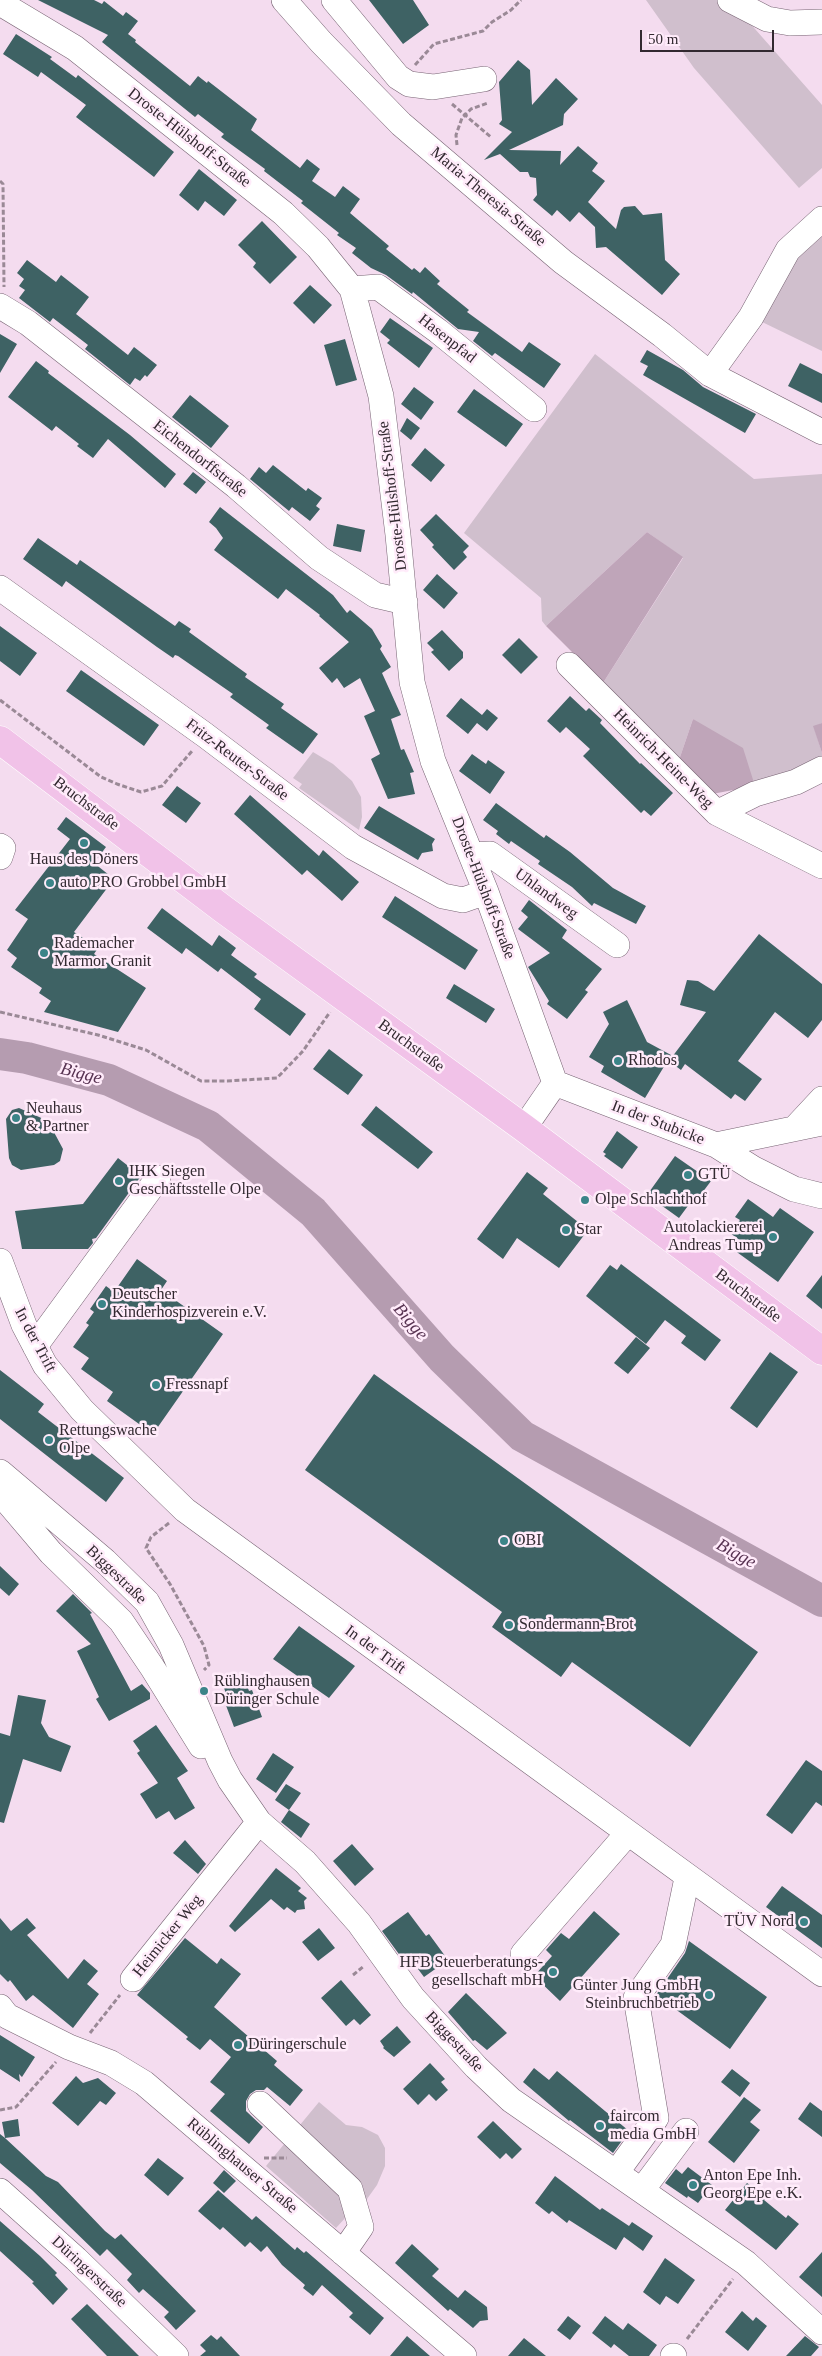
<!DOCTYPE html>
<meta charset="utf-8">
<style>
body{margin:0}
#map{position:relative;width:822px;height:2356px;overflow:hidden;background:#f4dcef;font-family:Georgia,serif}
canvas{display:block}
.scale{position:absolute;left:640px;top:30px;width:134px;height:22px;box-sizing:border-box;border:2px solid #322930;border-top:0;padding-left:6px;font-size:15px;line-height:18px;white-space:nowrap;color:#322930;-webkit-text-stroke:4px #ffebfa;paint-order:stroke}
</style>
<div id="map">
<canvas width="822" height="2356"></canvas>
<div class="scale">50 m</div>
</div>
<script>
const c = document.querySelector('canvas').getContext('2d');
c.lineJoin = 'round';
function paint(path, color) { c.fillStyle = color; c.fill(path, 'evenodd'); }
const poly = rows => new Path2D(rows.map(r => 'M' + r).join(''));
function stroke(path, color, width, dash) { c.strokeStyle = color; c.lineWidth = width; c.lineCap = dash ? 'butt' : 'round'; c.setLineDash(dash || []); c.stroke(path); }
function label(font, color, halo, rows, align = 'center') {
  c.font = font + ' Georgia,serif'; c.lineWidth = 5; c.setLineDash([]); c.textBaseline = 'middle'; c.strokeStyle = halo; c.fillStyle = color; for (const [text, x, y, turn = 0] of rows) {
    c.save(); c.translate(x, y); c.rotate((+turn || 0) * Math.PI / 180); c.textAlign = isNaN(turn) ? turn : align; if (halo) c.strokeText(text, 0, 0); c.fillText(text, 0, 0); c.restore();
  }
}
const green = poly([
 [646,0,719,0,748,21,822,105,822,168,799,188,694,68],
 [822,233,822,351,760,321,798,253],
 [595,354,754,479,822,474,822,723,814,727,822,753,822,762,755,786,693,719,679,760,603,683,683,558,647,532,546,626,542,621,541,598,464,533],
 [313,752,333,764,352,781,361,797,362,817,359,830,299,788,302,784,293,778],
 [319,2102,346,2125,362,2127,378,2135,385,2148,385,2166,377,2185,362,2206,347,2216,336,2228,266,2166]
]);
const forest = poly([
 [647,532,683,557,603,683,546,626],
 [693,719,743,748,755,786,712,794,679,760],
 [822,723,822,753,813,726]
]);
const river = poly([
 [0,1054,27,1058,109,1080,208,1126,313,1212,442,1358,522,1436,822,1601]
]);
const building = poly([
 [38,0,94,0,102,4,104,1,123,16,126,12,138,21,128,34,136,40,135,42,190,86,198,76,207,83,208,81,257,119,251,130,300,168,307,159,320,169,312,181,335,197,343,186,360,199,350,213,389,246,386,249,412,270,414,268,420,273,425,267,440,281,437,284,469,310,467,312,522,352,529,342,561,364,544,388,495,353,492,356,473,341,479,332,458,329,413,292,412,294,386,275,371,268,352,253,356,248,337,235,339,233,301,203,303,201,264,171,265,169,221,137,224,134,198,114,195,117,102,42,108,35],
 [369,0,413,0,429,25,403,44],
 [16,34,52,57,50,59,76,78,78,75,174,152,154,177,76,117,86,105,41,72,38,77,3,54],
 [518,60,530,70,532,105,556,78,578,99,564,114,563,125,509,150,561,151,560,165,578,146,598,163,592,171,605,181,588,202,616,229,621,210,624,207,635,206,643,215,662,213,665,260,680,274,662,295,606,247,596,248,595,227,579,212,570,222,557,210,552,216,533,200,537,195,536,178,530,177,528,172,520,172,500,154,484,160,512,132,499,124,502,120,499,82],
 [199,169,237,200,224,216,205,201,198,211,179,195],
 [262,221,297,257,270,284,253,267,256,263,238,245],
 [27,260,56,282,61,275,89,297,76,314,128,355,134,347,157,365,147,377,145,375,140,381,135,378,130,385,85,349,88,345,53,318,50,322,19,298,25,290,19,286,24,279,17,273],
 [310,285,332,305,314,324,293,303],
 [390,318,433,348,419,368,387,343,390,340,380,332],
 [0,334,17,344,0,373],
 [345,339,357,380,336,386,324,345],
 [647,350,683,370,703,387,756,414,745,433,643,375,648,366,640,362],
 [36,361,49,371,48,373,130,435,176,474,165,488,108,439,93,458,77,446,79,444,56,426,52,431,8,397],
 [800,363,822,374,822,403,788,386],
 [414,387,434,402,421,420,401,404],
 [474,389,523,424,506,447,457,412],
 [190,395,229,426,211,448,172,417],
 [407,418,420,428,411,440,400,431],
 [425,448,445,465,431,482,411,465],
 [273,465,306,491,308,488,322,498,316,506,320,509,310,521,292,507,289,511,250,479,259,467,266,473],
 [193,472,206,482,196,494,183,484],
 [220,507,333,595,347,613,350,610,372,629,382,646,380,649,391,667,382,673,401,715,391,719,401,750,404,749,414,772,410,773,415,794,388,799,371,759,380,754,364,716,375,711,360,678,344,688,337,678,332,683,319,668,349,642,319,616,320,615,286,589,278,599,214,550,223,538,216,528,209,522],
 [436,514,469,546,463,552,467,557,454,570,432,547,434,545,420,530],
 [337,524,365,530,361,552,333,546],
 [38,538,77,565,80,560,175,626,179,621,191,629,189,632,247,674,245,677,284,704,281,708,318,734,303,754,266,728,269,725,230,697,233,694,178,656,175,655,173,658,157,647,66,581,62,587,23,559],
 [437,574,458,593,444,609,423,590],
 [0,626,37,653,20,676,0,661],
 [442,630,463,652,463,658,449,671,431,652,434,650,427,643],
 [519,638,538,657,521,674,502,655],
 [81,670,159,725,144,746,66,691],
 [570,696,586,711,589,708,602,720,600,723,640,764,641,763,673,793,651,816,644,810,641,813,583,756,590,749,566,727,560,733,547,721],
 [461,698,482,715,487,709,498,718,487,731,477,723,468,734,446,716],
 [472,754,486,764,488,760,505,772,490,794,459,771],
 [177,786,201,803,186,823,162,805],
 [250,795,319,856,323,850,359,882,342,901,307,870,302,875,234,814],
 [496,803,544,838,546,835,570,852,613,888,646,906,636,924,594,903,592,906,572,887,538,864,540,861,511,841,509,844,496,834,498,831,483,820],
 [379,806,435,839,432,844,433,851,422,853,418,860,364,828],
 [66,817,106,847,94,863,114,879,74,932,98,948,94,954,146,988,118,1032,44,1012,51,1001,39,993,42,988,11,967,17,958,7,950,28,919,15,910,70,839,57,829],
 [395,896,478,950,465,970,382,917],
 [529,900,567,930,562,938,602,969,585,990,588,992,567,1019,547,1004,549,1001,528,967,550,953,518,929,528,917,521,911],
 [162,908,212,946,219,935,236,948,231,955,257,974,254,977,306,1014,290,1036,254,1009,261,999,221,968,218,972,186,948,182,954,147,928],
 [759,934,822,984,822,1020,808,1038,775,1012,738,1061,762,1079,745,1101,735,1094,731,1099,685,1064,681,1070,669,1061,706,1012,680,1005,687,980,698,981,714,991],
 [454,984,495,1009,486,1023,446,998],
 [627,1000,647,1042,671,1055,645,1098,601,1072,604,1066,589,1057,609,1024,603,1012],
 [329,1049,363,1075,348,1095,313,1069],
 [376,1106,433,1152,418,1169,361,1125],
 [19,1108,48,1121,63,1149,60,1161,54,1165,21,1170,12,1165,9,1158,6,1119,12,1110],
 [617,1131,638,1147,622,1169,604,1156,606,1154,603,1152],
 [675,1156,711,1181,699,1197,696,1195,679,1218,647,1195],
 [118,1158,141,1176,96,1238,92,1239,93,1243,88,1249,22,1249,15,1211,83,1204],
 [527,1172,548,1188,543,1194,588,1230,559,1268,517,1238,503,1259,477,1239],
 [748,1199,773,1217,780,1208,814,1232,778,1282,734,1250,741,1241,730,1233,740,1220,735,1217],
 [137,1259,167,1281,161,1290,223,1334,153,1434,107,1401,113,1392,81,1369,89,1358,73,1347,89,1325,86,1323,94,1312,90,1309,106,1286,114,1292],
 [621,1264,721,1340,705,1361,681,1343,686,1336,665,1320,646,1344,586,1296,610,1265,617,1270],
 [822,1275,822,1309,806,1296],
 [636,1337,650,1348,628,1374,614,1363],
 [770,1352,798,1372,757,1428,730,1408],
 [0,1370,44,1404,38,1412,124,1478,106,1502,0,1419],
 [374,1374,758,1652,690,1747,572,1662,561,1677,492,1627,502,1612,305,1470],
 [0,1566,19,1584,9,1596,0,1588],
 [73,1594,92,1613,90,1614,131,1691,142,1684,150,1693,150,1699,109,1721,96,1699,99,1697,77,1651,91,1644,56,1611],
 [299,1626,355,1666,329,1698,273,1659],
 [245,1680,249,1691,252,1690,262,1717,234,1727,224,1700,228,1699,224,1688],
 [18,1695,46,1700,41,1723,49,1737,71,1746,61,1772,23,1759,4,1823,0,1822,0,1733,10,1736],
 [156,1725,188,1771,177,1778,195,1808,175,1820,169,1811,156,1819,140,1794,158,1783,137,1753,140,1751,133,1741],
 [273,1753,294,1767,276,1793,256,1779],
 [806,1760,822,1771,822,1806,816,1802,792,1834,766,1815],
 [286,1784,301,1793,289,1810,310,1824,301,1838,281,1822,289,1810,275,1800],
 [185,1840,206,1864,198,1874,173,1853],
 [352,1844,374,1869,355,1886,333,1861],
 [276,1868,301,1888,298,1891,307,1898,304,1901,305,1909,297,1910,295,1913,287,1907,284,1910,271,1899,235,1932,229,1926],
 [782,1886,822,1915,822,1948,766,1907],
 [594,1911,620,1934,560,2001,534,1976,552,1956,546,1950,561,1933,569,1939],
 [408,1912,426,1936,429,1934,448,1960,424,1977,409,1957,404,1961,382,1931],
 [0,1918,11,1931,27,1918,36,1928,27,1935,68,1979,84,1959,98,1971,87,1984,99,1994,73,2028,33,1995,26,2001,10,1980,8,1982,0,1974],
 [319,1928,335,1948,318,1961,302,1942],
 [185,1938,217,1964,221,1958,241,1974,214,2007,277,2061,274,2065,303,2090,290,2106,267,2087,264,2090,256,2090,250,2094,246,2101,246,2111,263,2127,249,2144,210,2111,225,2094,210,2082,231,2057,210,2039,200,2050,186,2039,188,2037,137,1995],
 [689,1941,767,1997,730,2049,656,1995,685,1953],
 [341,1980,371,2015,360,2025,354,2019,346,2026,321,1998],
 [466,1993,507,2033,487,2050,475,2040,473,2041,448,2012],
 [397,2026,411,2042,394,2057,383,2048,384,2047,380,2041],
 [0,2035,35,2057,22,2077,19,2074,20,2082,0,2069],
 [430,2063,445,2079,441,2082,448,2090,436,2101,429,2094,418,2105,403,2089],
 [534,2068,549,2080,557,2071,629,2131,613,2153,570,2120,569,2121,523,2082],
 [732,2069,750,2083,740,2097,721,2082],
 [76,2076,83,2083,98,2078,116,2093,106,2105,100,2101,78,2126,52,2103],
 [744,2097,761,2110,750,2122,760,2130,734,2163,708,2142],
 [810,2102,822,2111,822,2137,798,2119],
 [18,2119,20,2136,5,2138,46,2176,58,2182,105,2231,115,2239,121,2234,196,2311,176,2330,164,2317,169,2312,143,2289,139,2293,127,2280,132,2274,107,2249,100,2256,32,2190,0,2163,0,2134,5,2138,2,2122],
 [493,2121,522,2149,512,2159,506,2153,500,2159,477,2137],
 [158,2158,184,2178,168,2196,144,2175],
 [688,2167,712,2185,698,2203,688,2196,687,2198,665,2183,676,2169,682,2174],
 [224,2170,236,2181,224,2193,213,2183],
 [555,2176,600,2210,602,2208,629,2226,632,2222,653,2236,643,2251,624,2237,616,2250,569,2220,567,2223,552,2211,549,2214,535,2203],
 [747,2183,766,2197,764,2200,786,2218,788,2215,799,2224,776,2250,725,2210],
 [218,2190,252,2220,256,2216,295,2250,297,2247,304,2253,306,2251,384,2318,370,2335,349,2317,353,2313,322,2285,313,2296,303,2288,305,2285,282,2265,267,2246,261,2252,250,2242,245,2247,223,2227,220,2230,198,2211],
 [0,2221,40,2256,57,2273,55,2275,68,2289,53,2305,32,2283,34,2282,0,2251],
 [412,2244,439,2269,432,2276,458,2298,465,2290,487,2307,488,2320,480,2321,473,2328,450,2309,448,2311,395,2263],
 [822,2252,822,2297,799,2277],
 [665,2258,695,2280,678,2304,666,2296,660,2305,643,2292],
 [87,2304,139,2356,107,2356,71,2319],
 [742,2311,753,2321,756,2317,767,2326,748,2351,725,2332],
 [568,2316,581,2326,570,2340,557,2330],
 [605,2316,623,2330,628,2323,657,2345,649,2356,629,2356,614,2344,611,2348,592,2333],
 [211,2335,217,2340,221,2336,240,2356,200,2356,206,2351,200,2345],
 [407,2336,430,2356,390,2356],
 [805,2336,819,2347,811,2356,786,2356],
 [524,2338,546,2356,508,2356]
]);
const path = poly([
 [415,65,434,44,483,31,492,22,511,10,521,0],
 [452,104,492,138],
 [457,145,456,135,462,118,471,109,488,103],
 [0,181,3,184,4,287],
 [0,700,101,777,117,784,141,792,162,786,192,751],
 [0,1012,98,1035,146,1050,201,1081,227,1081,277,1078,303,1051,330,1012],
 [169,1523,151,1537,146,1548,170,1584,204,1646,209,1665,204,1670],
 [353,1975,364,1966],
 [90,2033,120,1995],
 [0,2110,16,2107,56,2062],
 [264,2158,287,2158],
 [687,2339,733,2279]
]);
const minor = poly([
 [284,0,321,42,401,124,563,262,662,335,710,374],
 [334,0,398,77,409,84,433,87,484,79],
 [730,0,767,19,790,23,822,22],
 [0,3,75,48,283,213,318,247,352,289,381,396,398,535,412,682,433,761,486,892,555,1083,524,1128],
 [822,219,788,250,751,317,710,374,822,432],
 [352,289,378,287,438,331,534,409],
 [0,306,28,323,236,486,319,558,375,595,405,602],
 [0,588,205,735,353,847,443,896,463,900,486,892],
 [569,665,717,813,822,866],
 [717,813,755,794,796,782,822,769],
 [0,846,3,848,0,857],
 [472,855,490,854,617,945],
 [555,1083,716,1145,822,1123],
 [795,1128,822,1099],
 [716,1145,754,1169,794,1189,822,1196],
 [0,1261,24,1325,45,1365,82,1410,185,1510,822,1974],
 [35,1346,158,1178],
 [0,1472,105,1561,147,1602,171,1645,220,1761,230,1780,259,1822,305,1862,359,1923,413,1998,476,2067,511,2100,746,2263,822,2332],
 [0,1493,51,1553,121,1621,152,1667,201,1746],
 [523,1954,628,1833],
 [133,1979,259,1822],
 [0,2007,7,2016,69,2047,111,2063,144,2083,464,2356],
 [260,2104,350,2189,361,2227,343,2253],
 [616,2173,656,2118,636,1998,673,1945,687,1878],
 [642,2190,686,2131],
 [0,2191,76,2259,176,2356],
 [673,2356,674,2356]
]);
const major = poly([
 [0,740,223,909,524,1128,822,1351]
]);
const markers = [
 [84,843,5,"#3b8488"],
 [50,883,5,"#3b8488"],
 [44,953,5,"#3b8488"],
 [618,1061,5,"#3b8488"],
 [16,1118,5,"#3b8488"],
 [688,1175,5,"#3b8488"],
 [119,1181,5,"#3b8488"],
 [585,1200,5,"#3b8488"],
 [566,1230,5,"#3b8488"],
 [773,1237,5,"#3b8488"],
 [102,1304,5,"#3b8488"],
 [156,1385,5,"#3b8488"],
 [49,1440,5,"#3b8488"],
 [504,1541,5,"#3b8488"],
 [509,1625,5,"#3b8488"],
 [204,1691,5,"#3b8488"],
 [804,1922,5,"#3b8488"],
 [553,1972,5,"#3b8488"],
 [709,1995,5,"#3b8488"],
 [238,2045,5,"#3b8488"],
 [600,2126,5,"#3b8488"],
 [693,2185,5,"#3b8488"]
];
const streetNames = [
 ["Droste-Hülshoff-Straße",189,138,38],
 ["Maria-Theresia-Straße",488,197,40],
 ["Hasenpfad",447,339,38],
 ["Eichendorffstraße",200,459,38],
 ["Droste-Hülshoff-Straße",393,496,-97],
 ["Heinrich-Heine-Weg",663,759,45],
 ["Fritz-Reuter-Straße",237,760,37],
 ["Bruchstraße",86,804,37],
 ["Droste-Hülshoff-Straße",483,888,69],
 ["Uhlandweg",546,894,36],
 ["Bruchstraße",411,1046,36],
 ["In der Stubicke",658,1123,21],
 ["Bruchstraße",748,1296,37],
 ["In der Trift",35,1340,62],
 ["Biggestraße",116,1575,44],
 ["In der Trift",375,1650,36],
 ["Heimicker Weg",168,1936,-51],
 ["Biggestraße",454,2042,47],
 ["Rüblinghauser Straße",242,2166,40],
 ["Düringerstraße",89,2272,43]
];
const poiNames = [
 ["Haus des Döners",84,860,"center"],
 ["auto PRO Grobbel GmbH",60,883],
 ["Rademacher",54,944],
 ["Marmor Granit",54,962],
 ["Rhodos",628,1061],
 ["Neuhaus",26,1109],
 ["& Partner",26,1127],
 ["IHK Siegen",129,1172],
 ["Geschäftsstelle Olpe",129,1190],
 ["GTÜ",698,1175],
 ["Olpe Schlachthof",595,1200],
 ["Autolackiererei",763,1228,"right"],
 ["Andreas Tump",763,1246,"right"],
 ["Star",576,1230],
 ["Deutscher",112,1295],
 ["Kinderhospizverein e.V.",112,1313],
 ["Fressnapf",166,1385],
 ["Rettungswache",59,1431],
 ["Olpe",59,1449],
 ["OBI",514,1541],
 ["Sondermann-Brot",519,1625],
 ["Rüblinghausen",214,1682],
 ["Düringer Schule",214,1700],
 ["TÜV Nord",794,1922,"right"],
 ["HFB Steuerberatungs-",543,1963,"right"],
 ["gesellschaft mbH",543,1981,"right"],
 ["Günter Jung GmbH",699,1986,"right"],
 ["Steinbruchbetrieb",699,2004,"right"],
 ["Düringerschule",248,2045],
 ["faircom",610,2117],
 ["media GmbH",610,2135],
 ["Anton Epe Inh.",703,2176],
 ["Georg Epe e.K.",703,2194]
];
const waterNames = [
 ["Bigge",81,1074,14],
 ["Bigge",410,1322,49],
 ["Bigge",736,1554,29]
];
paint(green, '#d0bfcd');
paint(forest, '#bfa5b9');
stroke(river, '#b59cb0', 32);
paint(building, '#3e6264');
stroke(minor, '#776373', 26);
stroke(major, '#fff', 29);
stroke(path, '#9a8996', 3, [5, 2.5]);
stroke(minor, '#fff', 25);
stroke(major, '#f1c2e8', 28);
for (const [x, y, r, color] of markers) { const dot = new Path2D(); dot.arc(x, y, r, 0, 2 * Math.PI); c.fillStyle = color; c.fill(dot); stroke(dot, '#ffebfa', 2); }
label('16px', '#322930', '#ffebfa', streetNames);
label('16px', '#322930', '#ffebfa', poiNames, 'left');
label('italic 18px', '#583352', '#ffebfa', waterNames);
</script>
